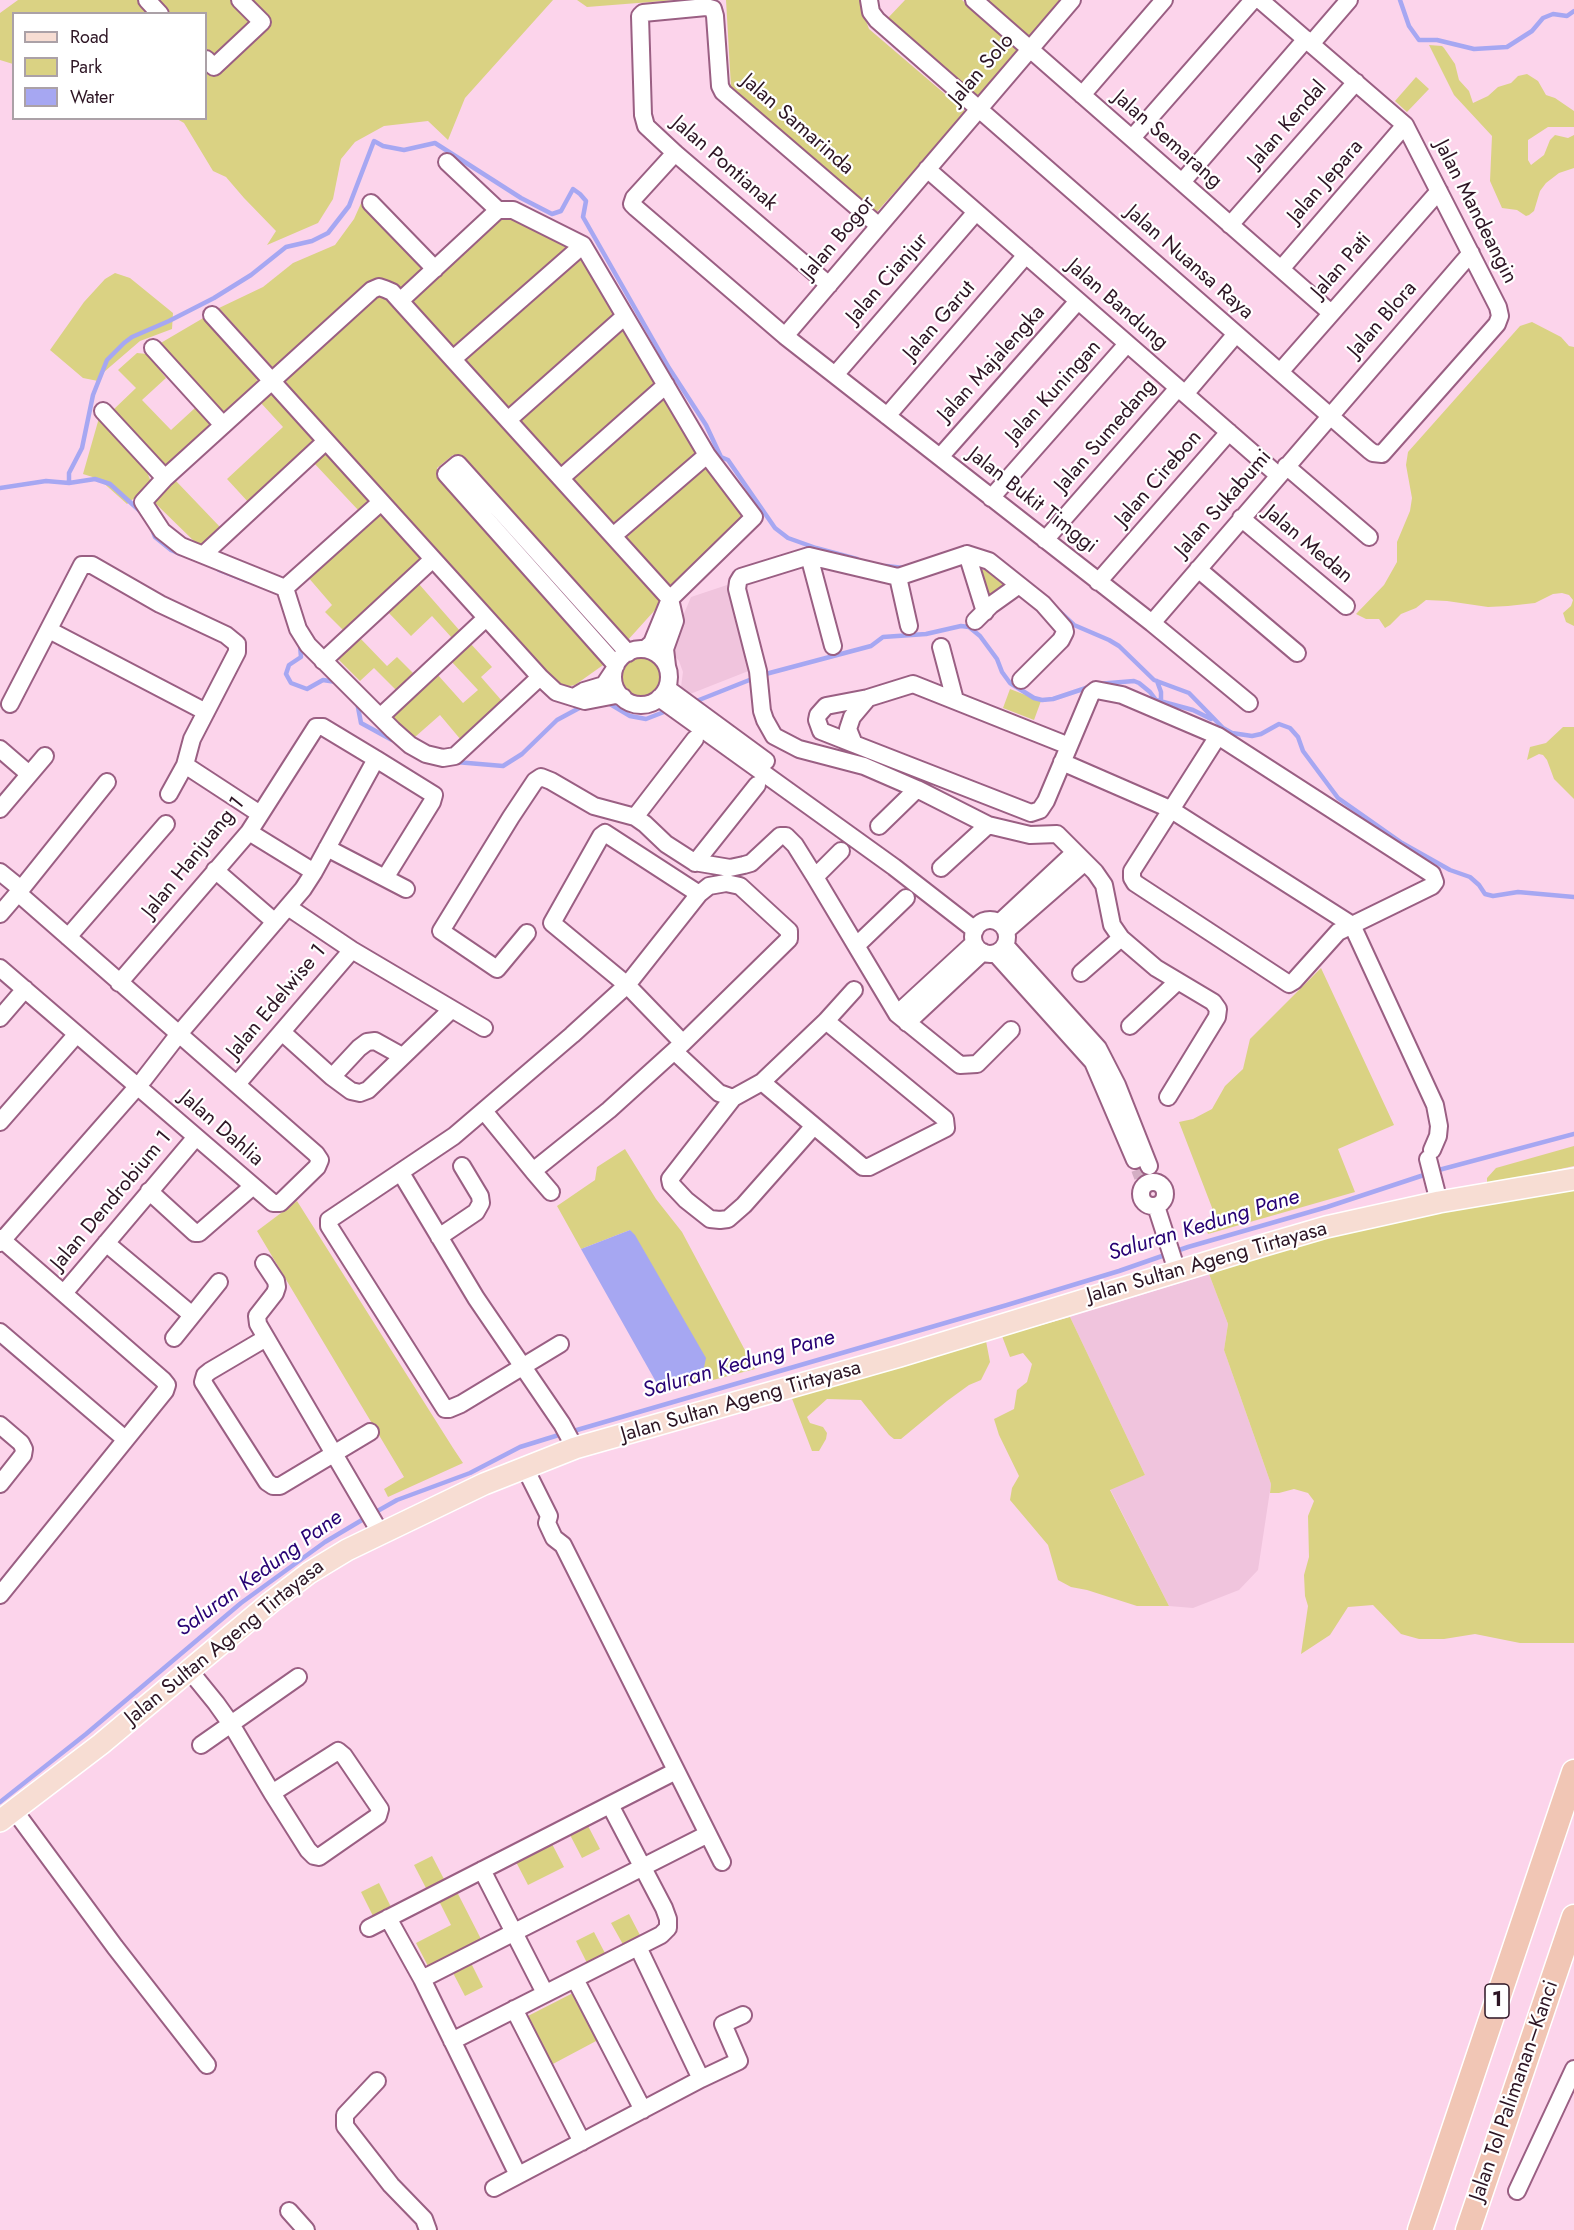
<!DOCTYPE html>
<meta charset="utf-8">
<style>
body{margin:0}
#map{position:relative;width:1574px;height:2230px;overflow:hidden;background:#fcd4eb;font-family:Jost,sans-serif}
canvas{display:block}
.legend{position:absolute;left:12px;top:12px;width:195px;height:108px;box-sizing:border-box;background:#fff;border:2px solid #aba1a7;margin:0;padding:8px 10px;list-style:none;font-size:18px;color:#2d1524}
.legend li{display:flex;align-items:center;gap:12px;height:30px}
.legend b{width:30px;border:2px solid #aba1a7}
</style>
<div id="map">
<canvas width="1574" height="2230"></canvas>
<ul class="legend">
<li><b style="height:8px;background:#f7ddd3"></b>Road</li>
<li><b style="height:16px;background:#dad283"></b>Park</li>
<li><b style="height:16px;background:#a6a7f2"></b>Water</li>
</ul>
</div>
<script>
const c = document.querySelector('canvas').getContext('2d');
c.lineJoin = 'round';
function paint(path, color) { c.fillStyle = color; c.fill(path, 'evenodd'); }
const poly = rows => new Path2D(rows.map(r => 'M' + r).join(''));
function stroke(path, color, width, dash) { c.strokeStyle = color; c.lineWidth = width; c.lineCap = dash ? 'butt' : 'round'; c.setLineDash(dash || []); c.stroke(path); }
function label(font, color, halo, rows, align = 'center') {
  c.font = font + ' Jost,sans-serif'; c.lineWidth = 4.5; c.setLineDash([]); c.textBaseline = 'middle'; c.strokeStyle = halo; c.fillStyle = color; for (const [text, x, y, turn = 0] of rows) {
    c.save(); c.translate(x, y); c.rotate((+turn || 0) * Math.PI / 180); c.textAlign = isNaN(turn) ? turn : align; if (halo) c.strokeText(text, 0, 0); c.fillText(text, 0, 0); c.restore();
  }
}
const built = poly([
 [727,585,751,670,690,694,681,687,683,672,679,661,669,649,691,597],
 [1209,1274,1228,1324,1224,1350,1271,1484,1258,1570,1239,1590,1193,1608,1169,1606,1110,1489,1145,1475,1070,1317]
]);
const green = poly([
 [18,0,553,0,465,98,448,140,428,121,384,126,355,142,341,159,333,199,318,223,267,245,276,231,244,198,226,177,213,171,184,123,177,119,206,118,206,14,14,14,13,64,0,60,0,13],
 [577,0,676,0,587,7],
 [726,0,861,0,862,10,869,29,966,112,875,214,731,87],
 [905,0,962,0,1020,49,983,97,977,98,887,19],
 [985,0,1064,0,1030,39],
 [1429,45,1442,46,1444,48,1455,64,1459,80,1469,91,1473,103,1488,96,1498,87,1511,83,1518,76,1527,74,1538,81,1546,95,1555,98,1574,111,1574,127,1548,127,1528,140,1528,160,1531,165,1544,155,1550,140,1555,135,1568,138,1574,135,1574,168,1559,173,1546,183,1540,191,1534,211,1529,215,1526,216,1517,210,1502,208,1490,181,1492,136,1454,95],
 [1416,77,1429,89,1407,112,1395,101],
 [362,201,426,267,399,292,376,283,274,369,219,308,263,287,293,263,335,245,354,219],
 [505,214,577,242,743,511,744,518,673,584,665,585,410,305,409,298],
 [115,273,130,278,173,313,172,329,140,341,104,372,98,381,83,378,50,350,84,302,105,279],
 [382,293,660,597,660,603,655,610,627,641,460,457,453,455,437,468,438,477,606,663,575,685,565,687,551,677,287,386,286,380,288,376,375,297],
 [205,317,255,373,257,381,254,389,224,413,221,412,159,344],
 [1532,322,1561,337,1569,346,1574,347,1574,626,1566,622,1563,613,1571,606,1573,600,1569,595,1562,593,1553,594,1535,603,1508,606,1488,607,1447,601,1426,600,1416,608,1401,614,1390,625,1385,628,1379,619,1366,619,1356,614,1384,585,1397,562,1397,542,1410,511,1412,498,1406,465,1408,452,1520,326],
 [137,353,147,354,166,378,142,400,171,430,195,408,210,424,210,429,170,465,164,466,112,411,136,388,118,370],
 [272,395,312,437,312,441,309,447,249,503,227,479,283,427,261,403,268,396],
 [99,418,147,472,151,482,148,487,127,504,99,479,83,474],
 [324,454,329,455,368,500,359,511,313,462],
 [176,481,220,527,202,545,199,546,155,503,155,498],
 [381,514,418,554,420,560,345,632,325,612,332,605,307,576],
 [986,569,1005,582,1006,585,1000,593,988,595,980,574,982,570],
 [419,584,460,631,452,638,432,616,411,636,388,612],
 [360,638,387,666,397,657,413,673,396,690,374,668,360,681,339,660,341,655],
 [470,643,492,667,481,677,502,701,461,740,440,715,415,737,393,718,397,710,437,674,463,703,478,690,451,661],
 '620 677a20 20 0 1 1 40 0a20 20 0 1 1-40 0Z',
 [1010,689,1041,701,1034,720,1003,708],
 [1563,727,1574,727,1574,799,1554,779,1547,760,1543,755,1539,754,1527,760,1530,747,1546,743],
 [1321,968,1394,1125,1338,1149,1355,1192,1208,1234,1203,1222,1216,1218,1179,1122,1193,1119,1212,1109,1225,1086,1243,1069,1250,1039],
 [1574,1146,1574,1166,1487,1185,1487,1178,1496,1168],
 [625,1149,656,1199,682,1232,755,1369,663,1393,656,1382,695,1376,630,1230,581,1249,557,1206,595,1180,597,1167],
 [1574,1186,1574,1643,1520,1643,1475,1634,1444,1639,1419,1639,1401,1634,1373,1605,1348,1607,1330,1635,1301,1654,1308,1606,1305,1596,1304,1575,1309,1557,1308,1516,1314,1501,1308,1493,1294,1489,1279,1493,1270,1493,1271,1484,1224,1350,1228,1324,1209,1274,1313,1241,1489,1200],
 [297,1201,453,1448,463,1463,388,1497,384,1489,404,1477,257,1231],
 [1070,1317,1145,1475,1110,1490,1169,1606,1137,1606,1087,1590,1071,1587,1058,1580,1048,1545,1010,1500,1012,1488,1019,1476,999,1435,994,1419,1014,1409,1017,1390,1027,1382,1032,1364,1023,1353,1010,1357,1002,1336],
 [986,1341,990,1362,981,1380,969,1385,947,1401,901,1439,894,1439,889,1435,861,1400,827,1399,807,1417,810,1423,823,1427,827,1433,826,1439,819,1451,812,1451,791,1396],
 [587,1824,600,1849,582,1858,569,1833],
 [551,1842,564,1867,528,1885,515,1860],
 [432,1856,445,1881,427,1890,414,1865],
 [379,1883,392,1909,374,1918,361,1892],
 [456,1890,482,1941,429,1968,416,1943,451,1925,438,1899],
 [629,1914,642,1939,625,1948,611,1923],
 [594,1932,607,1957,589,1967,576,1941],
 [470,1961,483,1987,465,1996,452,1971],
 [573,1993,598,2040,551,2065,526,2017]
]);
const water = poly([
 [630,1230,635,1235,706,1358,703,1372,695,1376,656,1382,581,1249]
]);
const stream = poly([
 [1400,0,1409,26,1419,40,1437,40,1474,49,1507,47,1532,31,1543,18,1553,14,1567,16,1574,11],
 [69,483,69,473,82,448,93,395,107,360,124,343,132,337,169,321,214,298,251,275,286,247,312,241,328,233,349,206,374,141,383,146,404,150,435,143,521,198,552,214,561,211,573,189,580,194,586,201,583,217,669,368,706,425,721,457,728,460,775,528,788,538,816,548,857,559],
 [0,488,46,481,69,483,95,479,110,484,141,512],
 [152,529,155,537,171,550,180,554],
 [886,566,904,568],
 [219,570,247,581],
 [1059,611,1074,625,1109,640,1119,646,1154,680,1189,693,1223,728,1232,733,1252,736,1261,734,1279,724,1290,728,1298,737,1303,751,1338,798,1402,843,1450,870,1470,877,1479,885,1485,894,1493,896,1518,892,1574,897],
 [300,645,301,657,289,665,286,674,291,683,307,689,323,680,336,682],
 [1157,681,1161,692,1161,702],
 [1097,684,1134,681,1139,683,1150,692,1156,700,1193,710,1211,719],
 [605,701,630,716,646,719,669,710],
 [357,702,361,723,392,740],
 [694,702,762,675,871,646,883,637,926,634,961,626,969,627,980,636,997,659,1002,672,1010,683,1034,698,1042,700,1053,699,1089,687],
 [456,762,503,766,522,754,557,720,583,706],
 [1435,1171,1574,1134],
 [570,1432,1007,1305,1119,1271,1188,1247,1327,1207,1427,1174],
 [374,1513,397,1500,470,1473,520,1447,562,1434],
 [0,1802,86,1734,241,1603,325,1542,367,1517]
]);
const minorTunnel = poly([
 [1139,1169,1142,1177]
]);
const minor = poly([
 [147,0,160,14],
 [869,0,871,12,877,20,1369,450,1373,453,1382,454,1497,324,1500,316,1498,307,1405,125,1260,0],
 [974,0,1331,313],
 [1311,44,1349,0],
 [206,59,214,67,262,22,240,0],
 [1082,95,1164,0],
 [1132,138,1253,0],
 [675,153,634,198,632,204,636,208,785,336,1152,623,1249,703],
 [447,162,498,210,513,210,583,245,707,455,754,517,670,599,652,643,645,649],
 [927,169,1278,475],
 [1182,182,1306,39],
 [371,203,435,269],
 [1230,225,1356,82],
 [1281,269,1405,125],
 [829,285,675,153,646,126,643,115,640,16,643,13,706,7,713,9,715,16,720,86,723,92,879,226],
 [400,301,498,210],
 [212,315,540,677],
 [785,336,1072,0],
 [153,348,223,425],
 [453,359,583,245],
 [1280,372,1439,191],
 [835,375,976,212],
 [1185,394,1236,334],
 [103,411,165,478],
 [887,416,1026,255],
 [508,420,625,316],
 [940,457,1078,301],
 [1286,466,1369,537],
 [561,478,666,385],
 [991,498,1127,344],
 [1241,518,1346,606],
 [613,536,707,455],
 [1045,540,1178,388],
 [967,554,985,612],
 [203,555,326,441],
 [809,556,833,646],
 [1198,569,1297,653],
 [898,577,909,626],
 [1098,582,1229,432],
 [285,588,381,502],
 [975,621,991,605,1019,585],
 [1152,623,1471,253],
 [49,630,206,712],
 [941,647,955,700],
 '613 677a28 28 0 1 1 56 0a28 28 0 1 1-56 0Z',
 [323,661,433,559],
 [616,665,446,474,458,464,628,653],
 [1021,680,1061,640,1065,632,1064,628,1043,604,989,561,967,554,898,577,809,556,741,577,738,582,737,589,758,671,762,711,765,720,774,736,799,749,864,766,917,789,988,825,1030,835,1057,834,1095,872,1104,885,1112,925,1121,938,1156,968,1213,1002,1218,1009,1217,1017,1168,1097],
 [668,689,766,761],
 [574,697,584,691,604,685,614,670],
 [623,697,616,695,585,701,556,692,540,677,455,756,443,758,426,754,410,745,393,730,308,645,298,629,285,588,181,546,162,531,143,502,165,478,372,290,379,287,385,289,392,292,400,301,670,599,675,621,665,649,667,666],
 [659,698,894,867,975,930],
 [10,704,82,565,92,565,160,604,226,635,237,644,237,652,192,739,185,765,169,794],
 [380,717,486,618],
 [854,744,821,731,817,720,818,715,826,706,868,698],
 [1069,746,913,684,868,698,852,717,848,729,854,744,1031,813,1040,810,1046,801,1091,694,1096,690,1122,695,1218,736,1432,874,1435,882,1432,886,1338,932,1294,981,1289,984,1135,883,1132,878,1132,871,1218,736],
 [0,749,29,774],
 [376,759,434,795,432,802,385,878],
 [1062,762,1170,809,1352,925,1435,1105,1439,1126,1438,1136,1432,1150],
 [185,765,260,814],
 [0,809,45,756],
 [635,817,695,739],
 [879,826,917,789],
 [327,848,406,889],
 [695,863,757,785],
 [941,868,988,825],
 [215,870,275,922],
 [0,872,21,889],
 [815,877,841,851],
 [18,893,107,782],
 [288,907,352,950,484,1028],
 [0,914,18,893,316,1154,320,1160,317,1167,280,1203,273,1203,0,968],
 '973 937a17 17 0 1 1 34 0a17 17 0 1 1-34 0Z',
 [999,923,1074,853],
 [1006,931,1085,862],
 [527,933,497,969,441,931,511,817,535,781,541,777,551,781,594,806,635,817,645,824,666,844,694,862,730,868,744,865,751,863,780,836,786,836,795,845,815,877,897,1014,960,1065,977,1064,1011,1030],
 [68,937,166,824],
 [857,945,906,898],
 [1005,945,1098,1048,1117,1085,1149,1166],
 [995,953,1093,1062,1135,1160],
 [1081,973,1121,938],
 [119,983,249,832,316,727,323,727,376,759,314,872,249,832],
 [897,1014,974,943],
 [0,1018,25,989],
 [907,1023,983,952],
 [1130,1026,1177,982],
 [282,1032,332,1077,351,1091,360,1093,368,1090,451,1010],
 [683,1043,627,985,552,923,601,836,605,833,699,894],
 [674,1051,719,1093,733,1098,762,1082,826,1021,854,990],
 [332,1077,359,1048,367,1042,375,1041,402,1056],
 [762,1082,863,1167,869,1167,946,1128,945,1119,826,1021],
 [237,1084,352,950],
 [733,1098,670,1179,671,1184,686,1200,710,1219,720,1220,728,1219,744,1205,813,1127],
 [484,1111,533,1171,609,1110,683,1043,789,939,789,931,740,886,726,883,709,886,699,894,627,985,572,1035,454,1136,329,1220,329,1226,445,1409,449,1409,461,1404,560,1344],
 [0,1122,76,1035],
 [1428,1159,1439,1202],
 [533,1171,551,1192],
 [401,1173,476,1298,562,1424,575,1448],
 '1141 1194a12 12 0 1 1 24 0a12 12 0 1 1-24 0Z',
 [149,1191,195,1233,199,1233,252,1187],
 [1156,1206,1177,1271],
 [439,1237,476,1212,481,1203,480,1196,462,1166],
 [0,1238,163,1380,167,1385,165,1391,0,1595],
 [0,1243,144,1079,178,1035,303,889,314,872],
 [106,1243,192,1315],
 [264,1263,276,1281,277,1287,275,1293,257,1316,258,1324,381,1534],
 [64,1293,196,1137],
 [0,1332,125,1439],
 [174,1338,219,1282],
 [266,1338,210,1371,205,1375,203,1382,267,1482,273,1486,280,1486,370,1432],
 [0,1425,21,1443,24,1449,23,1455,0,1484],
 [525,1468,549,1516,547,1523,554,1538,563,1545,722,1862],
 [190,1671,216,1703,231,1724,272,1793,308,1850,314,1856,319,1857,378,1816,380,1809,344,1756,338,1751,272,1793],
 [201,1745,298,1677],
 [14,1810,115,1947,207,2065],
 [482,1870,545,1993],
 [388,1918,422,1979,518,2175],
 [369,1928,676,1771],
 [422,1979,708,1834],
 [575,1979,643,2110],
 [514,2009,582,2142],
 [452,2041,661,1935,668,1928,668,1919,664,1908,610,1805],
 [701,2079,739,2061,723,2024,743,2015],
 [377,2081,345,2115,345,2126,391,2185,424,2219,428,2230],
 [494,2188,701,2079,638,1947],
 [1517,2191,1574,2069],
 [289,2211,306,2230]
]);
const major = poly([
 [0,1821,101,1744,271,1602,309,1573,347,1550,484,1484,575,1448,900,1356,1261,1246,1326,1227,1439,1202,1574,1179]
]);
const highway = poly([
 [1420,2230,1574,1772],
 [1468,2230,1574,1917]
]);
const shields = [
 [1497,2001,24]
];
const shieldNames = [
 ["1",1497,2001]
];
const streetNames = [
 ["Jalan Solo",982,70,-49],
 ["Jalan Samarinda",797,125,41],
 ["Jalan Kendal",1288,125,-49],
 ["Jalan Semarang",1167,140,41],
 ["Jalan Pontianak",724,164,41],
 ["Jalan Jepara",1326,182,-49],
 ["Jalan Mandeangin",1475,212,63],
 ["Jalan Bogor",839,238,-50],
 ["Jalan Nuansa Raya",1189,263,41],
 ["Jalan Pati",1342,266,-49],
 ["Jalan Cianjur",888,279,-49],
 ["Jalan Bandung",1117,305,41],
 ["Jalan Blora",1383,320,-49],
 ["Jalan Garut",940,321,-49],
 ["Jalan Majalengka",992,364,-48],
 ["Jalan Kuningan",1054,392,-48],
 ["Jalan Sumedang",1106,436,-49],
 ["Jalan Cirebon",1159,479,-49],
 ["Jalan Bukit Timggi",1032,501,38],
 ["Jalan Sukabumi",1224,504,-49],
 ["Jalan Medan",1308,545,40],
 ["Jalan Hanjuang 1",194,858,-51],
 ["Jalan Edelwise 1",277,1002,-50],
 ["Jalan Dahlia",221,1129,41],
 ["Jalan Dendrobium 1",112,1201,-50],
 ["Jalan Sultan Ageng Tirtayasa",1207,1263,-16],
 ["Jalan Sultan Ageng Tirtayasa",741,1402,-16],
 ["Jalan Sultan Ageng Tirtayasa",225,1643,-39],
 ["Jalan Tol Palimanan–Kanci",1515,2091,-71]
];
const waterNames = [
 ["Saluran Kedung Pane",1204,1226,-17],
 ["Saluran Kedung Pane",739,1365,-16],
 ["Saluran Kedung Pane",260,1574,-36]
];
paint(built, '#f0c4dd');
paint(green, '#dad283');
paint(water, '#a6a7f2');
stroke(stream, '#a6a7f2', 4.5);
stroke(minorTunnel, '#d3aec3', 16, [16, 8]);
stroke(minor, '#9a5f83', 20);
stroke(major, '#fff', 24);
stroke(highway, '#fff', 27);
stroke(minor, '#fff', 16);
stroke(major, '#f7ddd3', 21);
stroke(highway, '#f1c6b5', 24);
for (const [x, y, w] of shields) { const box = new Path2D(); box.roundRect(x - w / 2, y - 17, w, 34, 4.5); c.fillStyle = '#fff'; c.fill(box); stroke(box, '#2d1524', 1.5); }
label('bold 20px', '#2d1524', null, shieldNames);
label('21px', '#2d1524', '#fff', streetNames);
label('italic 22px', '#270274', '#fff', waterNames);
</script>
